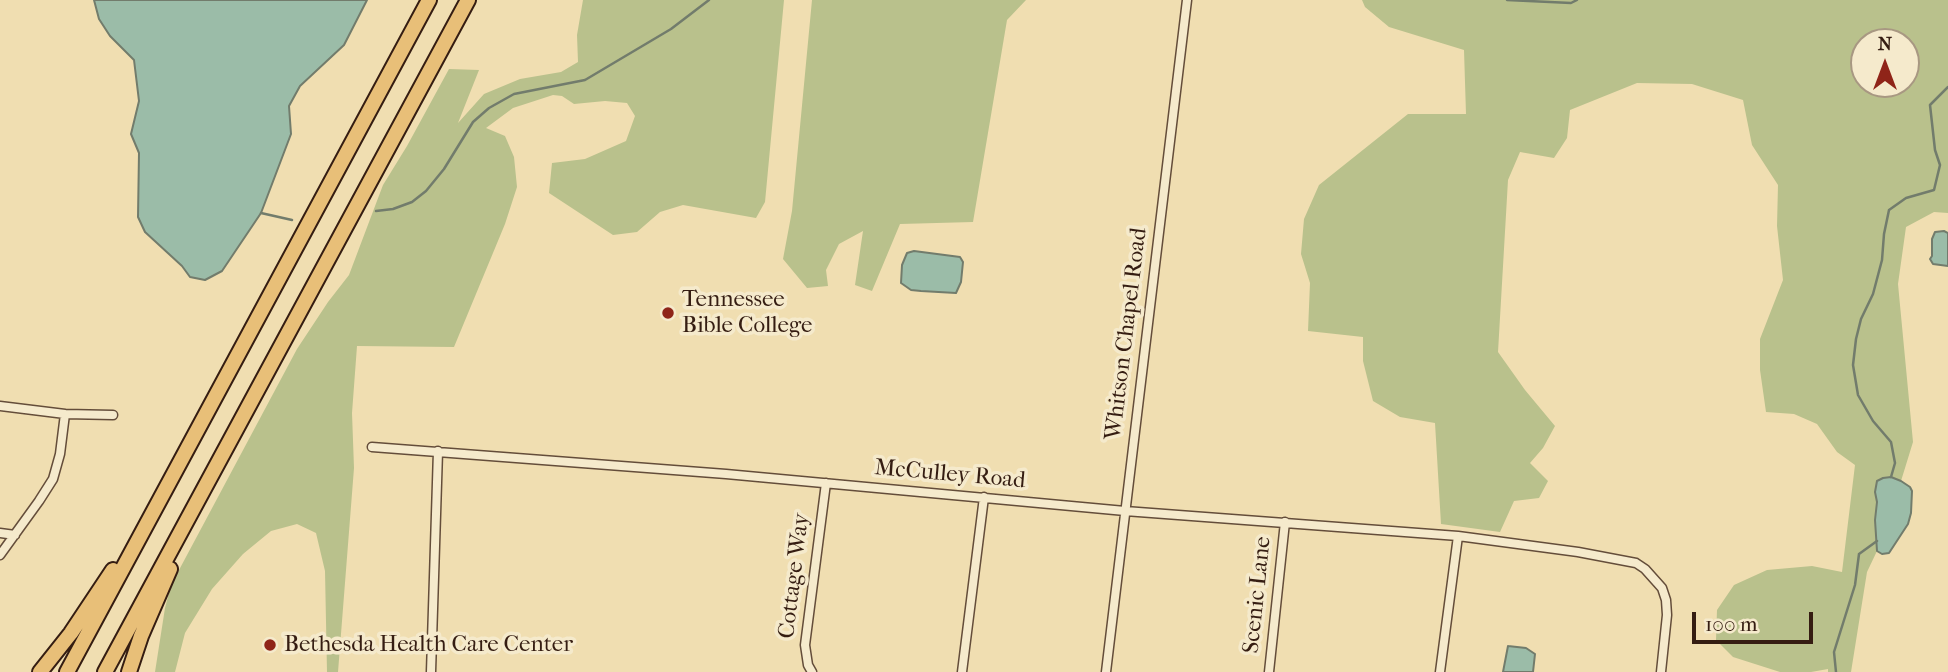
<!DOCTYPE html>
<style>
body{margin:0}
#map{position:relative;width:1948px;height:672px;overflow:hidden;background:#f0deb1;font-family:"IM FELL French Canon",serif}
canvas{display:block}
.north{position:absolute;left:1850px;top:28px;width:70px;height:70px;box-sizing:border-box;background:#f5eacc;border:2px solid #a89882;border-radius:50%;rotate:0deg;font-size:19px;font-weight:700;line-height:28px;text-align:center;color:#351d12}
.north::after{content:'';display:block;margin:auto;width:24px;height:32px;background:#8f2418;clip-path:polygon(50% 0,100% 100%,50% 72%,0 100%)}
.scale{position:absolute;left:1692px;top:612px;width:121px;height:32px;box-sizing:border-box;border:4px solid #351d12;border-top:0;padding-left:9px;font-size:21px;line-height:24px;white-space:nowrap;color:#351d12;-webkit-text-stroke:5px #f5eacc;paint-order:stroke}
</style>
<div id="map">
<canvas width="1948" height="672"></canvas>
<div class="north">N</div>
<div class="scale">100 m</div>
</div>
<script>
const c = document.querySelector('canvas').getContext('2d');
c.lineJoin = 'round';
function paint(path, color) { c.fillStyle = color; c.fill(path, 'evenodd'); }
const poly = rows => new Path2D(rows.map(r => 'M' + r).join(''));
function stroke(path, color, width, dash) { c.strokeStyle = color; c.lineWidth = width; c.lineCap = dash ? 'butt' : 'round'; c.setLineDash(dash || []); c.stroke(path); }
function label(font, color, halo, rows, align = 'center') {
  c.font = font + ' "IM FELL French Canon",serif'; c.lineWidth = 7; c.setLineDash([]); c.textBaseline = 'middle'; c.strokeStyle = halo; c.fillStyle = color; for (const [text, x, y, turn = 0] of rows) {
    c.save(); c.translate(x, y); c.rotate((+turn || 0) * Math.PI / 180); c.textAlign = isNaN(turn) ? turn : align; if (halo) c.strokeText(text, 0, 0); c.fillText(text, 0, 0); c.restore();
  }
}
const green = poly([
 [583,0,784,0,765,202,756,218,683,205,660,212,637,232,613,235,549,193,552,163,585,159,626,141,635,116,627,103,605,101,574,104,562,96,553,95,513,108,486,128,505,136,514,157,517,187,505,224,454,347,357,346,352,413,354,468,338,672,327,672,325,571,316,533,297,524,271,531,243,554,212,589,185,633,175,672,155,672,165,608,171,585,297,349,328,302,349,275,383,185,407,146,449,69,479,70,458,123,484,94,520,79,561,72,578,62,577,35],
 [812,0,1026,0,1007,20,973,222,900,224,872,291,855,285,863,231,839,244,826,270,828,286,807,288,783,259,792,211],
 [1362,0,1948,0,1948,213,1934,212,1906,227,1898,284,1913,442,1901,481,1891,477,1883,478,1875,492,1877,502,1875,520,1877,551,1867,572,1851,672,1828,672,1828,669,1811,672,1780,672,1733,657,1716,640,1717,610,1734,585,1767,570,1812,566,1842,572,1855,465,1837,452,1817,424,1794,414,1766,412,1760,370,1760,339,1783,280,1777,226,1778,185,1752,145,1743,100,1692,84,1637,83,1570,110,1567,138,1554,158,1520,152,1508,180,1498,352,1525,390,1555,426,1543,448,1530,463,1548,481,1539,498,1514,501,1500,532,1441,524,1435,423,1400,417,1373,401,1363,361,1363,337,1308,331,1310,283,1301,254,1304,219,1319,185,1408,114,1466,114,1464,50,1389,27,1365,7],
 [1864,42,1906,42,1906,84,1864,84]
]);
const water = poly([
 [94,0,367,0,344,45,300,86,289,106,291,134,261,213,222,271,205,280,190,277,182,266,145,232,138,217,139,153,131,134,139,101,134,60,110,36,99,19,94,0],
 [1944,231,1948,233,1948,266,1933,264,1930,259,1932,256,1932,239,1935,232,1944,231],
 [914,251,960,257,963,262,961,282,956,293,921,291,911,290,901,283,902,265,907,253,914,251],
 [1891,477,1901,481,1910,487,1912,491,1911,513,1908,524,1889,553,1882,554,1877,551,1875,520,1877,502,1875,492,1877,481,1883,478,1891,477],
 [1508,646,1526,648,1535,654,1533,672,1503,672,1508,646]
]);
const stream = poly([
 [1507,0,1571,3,1577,0],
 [376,211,393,209,412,202,426,191,444,169,473,122,489,108,514,94,585,80,671,29,709,0],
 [261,213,292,220],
 [1891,477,1895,463,1891,442,1873,421,1858,395,1853,365,1856,339,1861,319,1873,294,1882,260,1884,234,1889,210,1906,198,1934,190,1940,165,1935,150,1930,105,1948,87],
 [1836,672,1834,652,1855,585,1859,554,1877,541]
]);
const minor = poly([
 [0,406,65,414,113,415],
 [372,447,726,474,1125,511,1458,536,1578,552,1636,563,1645,569,1662,588,1666,600,1667,615,1661,672],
 [0,533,15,535],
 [0,555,39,501,53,479,60,454,65,414],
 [431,672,438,451],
 [812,672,808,665,805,645,826,483],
 [962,672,984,497],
 [1106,672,1187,0],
 [1269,672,1285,522],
 [1440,672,1458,536]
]);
const motorway = poly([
 [40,672,71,633,113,570],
 [67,672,429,0],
 [105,672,468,0],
 [129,672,141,636,170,569]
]);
const markers = [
 [668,313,7,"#8f2418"],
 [270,645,7,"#8f2418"]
];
const poiNames = [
 ["Tennessee",682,300],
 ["Bible College",682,326],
 ["Bethesda Health Care Center",284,645]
];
const streetNames = [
 ["Whitson Chapel Road",1127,334,-83],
 ["McCulley Road",950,475,5],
 ["Cottage Way",795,576,-83],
 ["Scenic Lane",1258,595,-84]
];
paint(green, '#b9c18c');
paint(water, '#9bbca8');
stroke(water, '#727c6c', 2);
stroke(stream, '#727c6c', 2.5);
stroke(minor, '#644d3a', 11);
stroke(motorway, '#351d12', 18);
stroke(minor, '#f5eacc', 8);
stroke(motorway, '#e8bf78', 14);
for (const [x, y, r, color] of markers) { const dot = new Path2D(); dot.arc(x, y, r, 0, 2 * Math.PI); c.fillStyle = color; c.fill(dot); stroke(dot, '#f5eacc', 2.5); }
label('23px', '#351d12', '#f5eacc', poiNames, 'left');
label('23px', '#351d12', '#f5eacc', streetNames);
</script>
